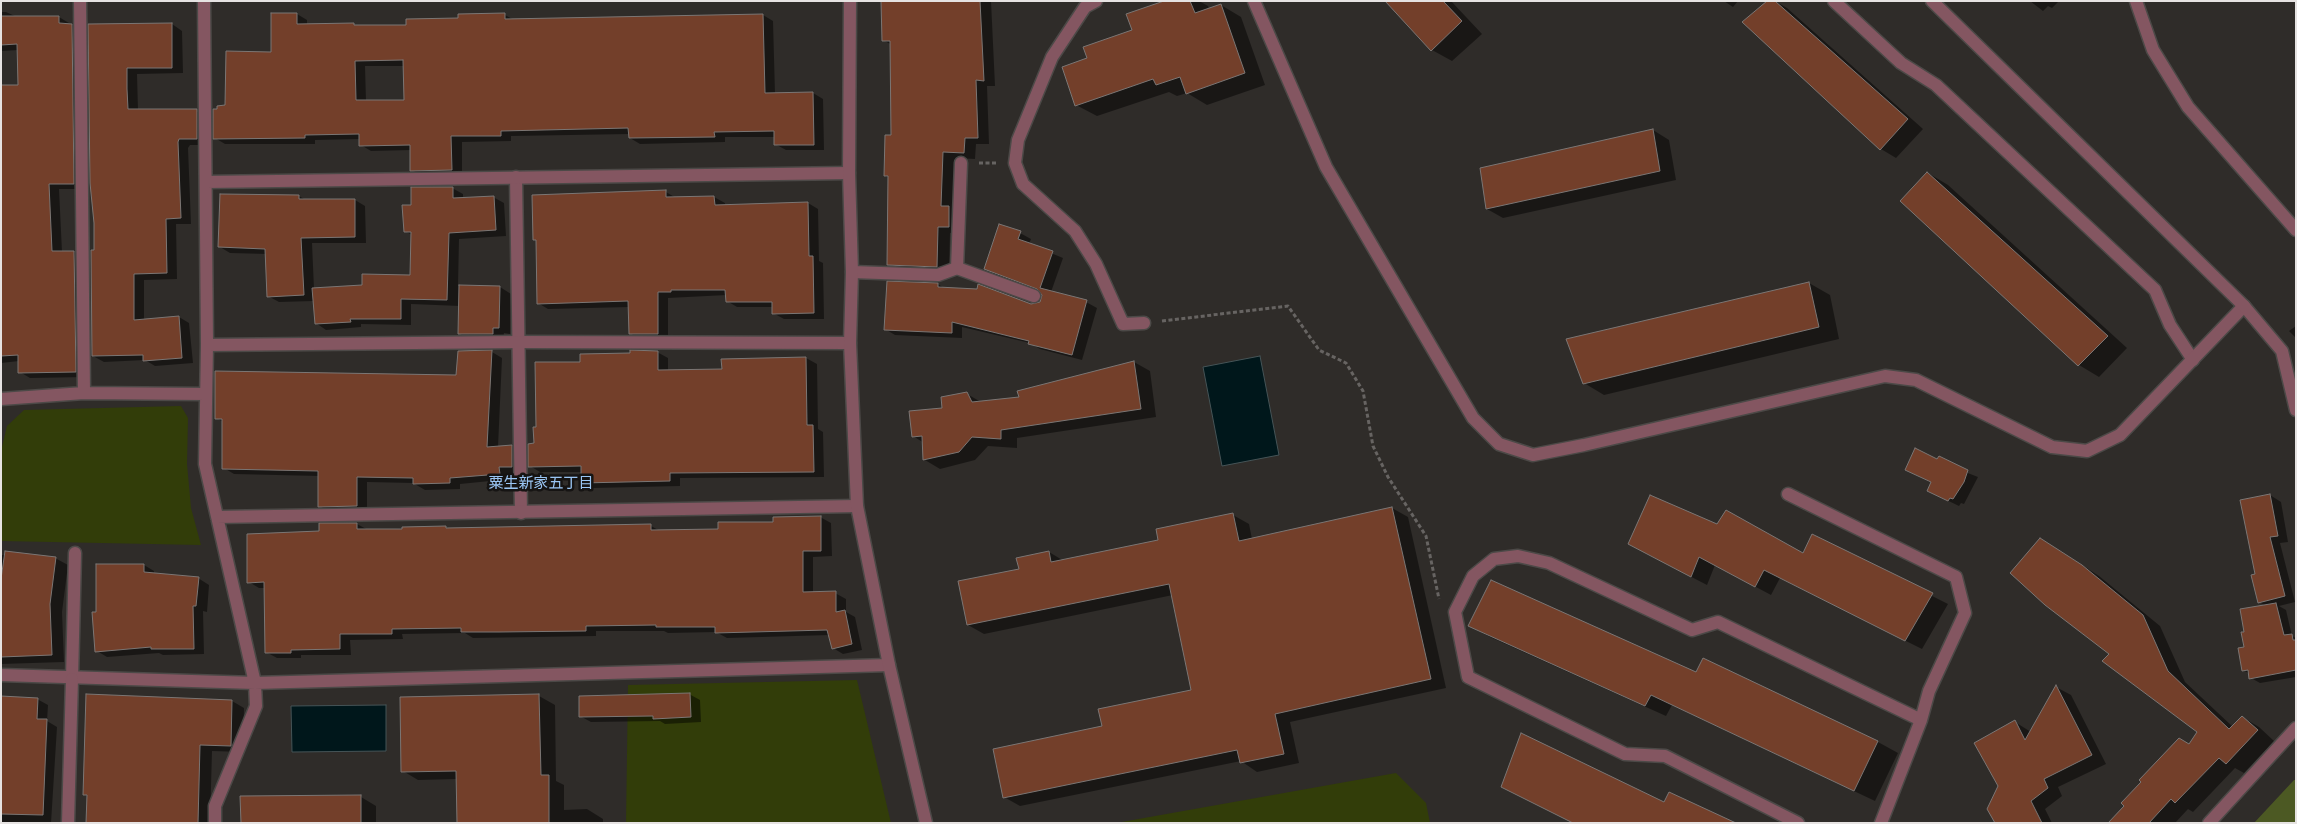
<!DOCTYPE html>
<meta charset="utf-8">
<style>
body{margin:0}
#map{position:relative;width:2297px;height:824px;overflow:hidden;background:#2f2c29;font-family:"IBM Plex Sans",sans-serif}
canvas{display:block}
.frame{position:absolute;inset:0;border:2px solid #e6e3e2;pointer-events:none}
</style>
<div id="map">
<canvas width="2297" height="824"></canvas>
<div class="frame"></div>
</div>
<script>
const c = document.querySelector('canvas').getContext('2d');
c.lineJoin = 'round';
function paint(path, color) { c.fillStyle = color; c.fill(path, 'evenodd'); }
const poly = rows => new Path2D(rows.map(r => 'M' + r).join(''));
function stroke(path, color, width, dash) { c.strokeStyle = color; c.lineWidth = width; c.lineCap = dash ? 'butt' : 'round'; c.setLineDash(dash || []); c.stroke(path); }
function label(font, color, halo, rows, align = 'center') {
  c.font = font + ' "IBM Plex Sans","Noto Sans JP",sans-serif'; c.lineWidth = 5; c.setLineDash([]); c.textBaseline = 'middle'; c.strokeStyle = halo; c.fillStyle = color; for (const [text, x, y, turn = 0] of rows) {
    c.save(); c.translate(x, y); c.rotate((+turn || 0) * Math.PI / 180); c.textAlign = isNaN(turn) ? turn : align; if (halo) c.strokeText(text, 0, 0); c.fillText(text, 0, 0); c.restore();
  }
}
const green = poly([
 [181,406,188,418,187,464,191,508,201,545,1,541,1,451,7,426,24,410],
 [857,680,891,823,626,823,628,685],
 [1396,773,1426,803,1430,823,1116,823]
]);
const forest = poly([
 [2294,780,2296,780,2296,823,2254,823]
]);
const water = poly([
 [1260,356,1279,455,1222,466,1203,367,1260,356],
 [386,705,386,751,292,752,291,706,386,705]
]);
const shadow = poly([
 [882,1,991,1,995,86,987,86,989,144,976,144,975,159,955,158,953,209,960,214,960,233,950,233,949,272,900,271,889,264,889,178,885,176,892,136,892,45,883,40],
 [1168,1,1199,1,1208,6,1209,9,1221,5,1241,17,1265,85,1207,105,1187,93,1177,96,1169,92,1097,116,1076,105,1089,59,1133,31],
 [1387,1,1451,1,1482,34,1452,61,1432,50],
 [1724,1,1738,1,1733,7],
 [1775,1,1787,8,1923,129,1896,158,1881,149,1744,22],
 [2030,1,2059,1,2052,8,2048,6,2043,11],
 [1,12,6,12,17,17,59,17,82,31,84,189,59,189,62,252,74,252,85,258,86,377,30,378,20,372,19,361,1,363,1,87,19,87,19,50,1,51],
 [297,14,307,20,307,25,354,25,357,26,407,26,505,15,514,20,763,15,773,21,775,94,813,93,823,99,824,150,786,150,775,144,775,137,725,137,725,142,640,144,630,138,630,134,511,136,511,141,462,142,462,176,422,176,412,170,412,150,371,151,361,145,361,139,315,140,315,144,225,144,215,138,227,107,273,53],
 [365,66,404,66,405,101,366,101],
 [172,24,182,31,183,73,137,74,138,110,196,111,207,117,207,145,190,145,188,148,191,224,176,224,177,279,144,280,144,320,179,317,189,323,193,363,155,366,145,360,104,362,93,356,95,251,90,25],
 [1653,130,1669,140,1676,180,1503,218,1487,209,1482,169],
 [1928,173,1948,185,2127,348,2099,377,2079,365,1902,201],
 [452,188,463,194,463,199,493,197,504,203,506,236,459,239,458,286,500,287,511,294,510,334,504,333,503,340,470,340,460,334,460,306,411,304,411,325,361,324,361,327,326,330,316,323,314,301,279,302,268,296,267,254,230,253,220,247,299,196,307,201,355,200,365,206,366,243,312,243,314,289,363,286,411,276,412,235,405,231,412,206],
 [666,192,676,198,714,197,725,203,725,206,808,203,818,209,819,261,823,263,824,319,784,319,773,313,773,307,737,307,727,301,727,295,668,298,668,340,641,340,630,333,630,307,548,309,538,303,537,241,534,239],
 [1020,233,1031,239,1029,244,1063,258,1051,292,1086,302,1097,308,1082,360,1040,349,1030,343,962,327,962,338,895,335,885,329,938,284,945,289,1031,305,1040,304,1043,295,1040,291,996,275,985,268],
 [1809,283,1830,295,1839,339,1604,395,1584,383],
 [2296,326,2296,338,2289,331],
 [459,352,492,352,502,358,498,447,512,446,522,452,522,473,509,473,510,479,460,484,460,489,425,490,413,483,367,482,367,512,330,513,320,506,319,476,234,474,224,468,223,422,217,418,458,376],
 [657,352,668,358,668,371,723,370,806,358,817,364,818,429,823,432,824,477,680,478,680,486,593,488,582,482,582,472,540,472,530,466,537,428,581,363,581,355],
 [1134,362,1150,371,1156,417,1017,438,1017,448,988,446,975,460,940,469,925,460,924,443,913,436,943,409,967,394,981,402,1021,398,1019,392],
 [1937,461,1978,477,1964,504,1961,503,1959,506,1928,491,1932,483,1906,470],
 [2270,495,2281,502,2288,542,2280,543,2295,602,2279,606,2286,610,2292,636,2296,638,2296,677,2260,683,2251,678,2250,674,2243,670,2245,633,2266,606,2259,602,2256,575],
 [1392,508,1408,517,1446,688,1290,722,1299,763,1257,772,1241,761,1020,806,1004,797,1193,691,1173,595,984,634,968,625,1020,570,1049,552,1064,561,1160,541,1233,515,1249,524,1252,539],
 [820,517,831,523,832,556,813,557,813,593,835,593,846,599,846,612,855,617,862,650,843,654,833,648,830,635,727,638,716,632,668,633,664,631,596,631,596,636,473,638,465,633,402,634,403,639,350,640,351,655,301,655,301,658,277,658,266,652,265,588,259,588,249,582,320,532,357,524,368,530,446,527,450,529,651,526,660,531,719,531],
 [1813,536,1948,604,1922,649,1780,578,1771,595,1715,565,1707,585,1645,553,1804,555],
 [2041,539,2099,576,2160,626,2185,682,2233,727,2242,717,2259,727,2274,741,2244,773,2235,768,2193,812,2188,809,2175,823,2110,823,2190,745,2198,731,2111,654],
 [1,555,55,558,68,565,62,612,64,662,1,664],
 [144,565,154,571,154,575,198,578,209,585,207,612,203,611,204,654,163,655,159,653,107,657,97,651,98,613],
 [1470,626,1697,674,1704,659,1878,742,1898,753,1875,801,1672,705,1666,716,1490,637],
 [2056,687,2071,695,2106,764,2058,787,2062,796,2045,809,2052,823,1996,823,2000,786,2015,722,2031,732],
 [689,694,700,700,701,722,665,724,660,721,591,722,580,716],
 [87,695,232,701,244,708,243,752,212,751,210,823,87,823,88,797,84,794],
 [539,696,555,705,556,781,564,785,564,810,587,809,603,819,603,823,458,823,457,779,418,780,403,771],
 [1,698,37,699,48,705,47,721,57,727,51,823,1,823],
 [361,797,376,806,376,823,242,823]
]);
const building = poly([
 [881,1,980,1,984,81,976,80,978,138,965,138,964,153,943,152,941,206,949,206,949,227,938,227,937,267,887,265,888,176,884,176,885,135,891,135,890,41,882,41,881,1],
 [1164,1,1190,1,1195,13,1221,4,1245,73,1186,94,1180,77,1156,85,1153,79,1075,106,1062,67,1087,58,1083,47,1132,30,1126,14,1164,1],
 [1385,1,1443,1,1462,21,1431,51,1385,1],
 [1767,1,1775,1,1908,119,1880,150,1742,22,1767,1],
 [271,13,297,13,297,24,354,23,354,25,406,25,406,19,458,18,458,14,505,13,505,19,763,14,765,93,813,92,814,145,774,145,774,131,714,132,715,137,629,138,628,128,501,131,501,136,451,136,452,170,410,171,410,145,359,146,359,134,305,135,305,138,213,139,213,109,217,109,217,106,225,105,226,51,271,52,271,13],
 [403,60,404,100,356,100,355,61,403,60],
 [1,16,59,16,59,23,72,24,74,184,49,184,52,251,74,251,76,372,18,373,18,355,1,356,1,85,18,85,17,44,1,45,1,16],
 [172,23,172,68,127,68,127,89,128,109,197,109,197,139,179,139,178,142,181,218,166,219,167,273,134,274,134,320,179,316,182,358,143,361,143,355,92,356,91,250,94,250,94,223,90,183,88,24,172,23],
 [1653,129,1660,171,1486,209,1480,168,1653,129],
 [1927,172,2108,336,2078,366,1900,201,1927,172],
 [411,187,453,187,453,198,494,196,496,230,449,233,447,300,401,299,401,319,350,319,351,322,315,324,312,288,362,285,362,274,410,275,411,232,404,232,402,205,411,205,411,187],
 [666,190,666,197,714,196,715,205,808,202,809,256,813,256,814,313,772,314,772,302,726,302,725,290,671,290,671,292,658,292,658,334,629,334,628,301,537,304,536,240,533,240,532,195,666,190],
 [220,194,299,195,299,199,355,199,355,237,301,238,304,295,267,297,265,249,218,247,220,194],
 [999,224,1021,231,1018,239,1053,251,1040,288,1087,300,1072,355,1028,344,1029,341,952,322,952,333,884,330,887,281,938,283,938,287,977,289,978,284,1031,304,1040,302,1042,295,1037,289,984,269,999,224],
 [1809,282,1819,327,1583,384,1566,339,1809,282],
 [459,285,500,286,499,328,493,328,493,334,458,334,459,285],
 [492,350,487,447,512,445,512,467,499,467,500,474,450,478,450,483,413,484,413,478,357,477,357,506,318,507,318,471,222,469,222,419,215,419,215,371,456,375,458,351,492,350],
 [630,350,658,351,658,370,722,369,721,359,806,357,807,425,813,425,814,472,670,473,670,481,581,483,581,466,528,467,528,444,534,443,533,427,536,427,535,362,580,362,580,354,630,353,630,350],
 [1134,361,1141,409,1001,430,1001,439,972,437,959,452,923,460,922,436,912,437,909,411,942,408,941,397,967,392,972,402,1019,397,1017,391,1134,361],
 [1915,448,1937,459,1939,456,1968,470,1964,482,1953,499,1950,498,1948,501,1927,491,1931,482,1905,470,1915,448],
 [2270,494,2278,536,2270,537,2285,596,2258,603,2251,575,2255,574,2240,500,2270,494],
 [1650,495,1717,524,1726,510,1803,553,1812,534,1933,593,1905,641,1764,570,1755,587,1699,557,1691,577,1628,544,1650,495],
 [1392,507,1431,679,1275,714,1284,754,1240,763,1237,750,1003,798,993,749,1102,726,1098,709,1191,690,1169,584,967,625,958,581,1019,569,1016,558,1049,551,1051,562,1158,540,1156,529,1233,513,1239,541,1392,507],
 [821,516,821,551,803,551,803,592,836,591,836,612,845,610,852,644,832,649,827,630,715,633,715,627,656,627,656,625,586,626,586,631,499,632,461,632,461,628,392,629,392,634,340,634,340,649,291,650,291,653,265,653,264,582,247,583,247,534,319,531,319,523,357,523,357,529,402,529,402,527,446,526,446,528,651,524,651,530,718,529,718,522,773,522,773,517,821,516],
 [2040,538,2082,565,2143,615,2168,671,2229,729,2242,716,2258,730,2226,764,2219,758,2175,803,2171,799,2149,823,2108,823,2124,806,2121,803,2141,782,2139,780,2179,738,2189,744,2197,732,2102,661,2109,654,2045,605,2010,573,2040,538],
 [5,551,56,557,50,604,52,655,1,657,1,579,5,551],
 [96,564,144,564,144,572,199,577,196,606,193,606,194,649,151,649,151,647,95,652,92,612,96,612,96,564],
 [1491,580,1696,672,1703,658,1878,741,1854,791,1651,695,1645,706,1468,626,1491,580],
 [2276,603,2284,635,2292,634,2293,640,2296,640,2296,670,2249,679,2248,670,2242,671,2238,648,2244,647,2241,632,2244,632,2240,609,2276,603],
 [2056,685,2092,755,2044,779,2048,788,2031,801,2042,823,1995,823,1987,809,1998,786,1974,743,2015,720,2025,740,2056,685],
 [690,693,691,717,653,719,653,716,579,717,579,696,690,693],
 [86,694,232,700,231,746,200,745,198,823,86,823,87,795,83,795,86,694],
 [539,694,541,775,549,775,549,823,457,823,456,771,401,772,400,697,539,694],
 [1,696,38,698,37,719,47,719,43,815,1,814,1,696],
 [1521,733,1664,802,1669,792,1736,823,1573,823,1501,787,1521,733],
 [361,795,361,823,241,823,240,796,361,795]
]);
const path = poly([
 [979,163,996,163],
 [1162,321,1288,306,1319,350,1346,363,1363,391,1373,446,1388,477,1426,536,1439,599]
]);
const service = poly([
 [1834,1,1901,63,1936,85,2155,290,2170,325,2193,360],
 [516,177,521,513]
]);
const minor = poly([
 [80,1,84,393],
 [204,1,207,345,205,464,255,683,256,706,215,806,215,823],
 [1096,1,1085,7,1052,57,1018,140,1015,163,1023,184,1075,231,1096,264,1123,324,1144,323],
 [1254,1,1326,167,1473,418,1499,444,1533,455,1584,445,1885,376,1916,380,2052,447,2087,451,2120,435,2244,306],
 [206,182,849,173],
 [957,268,961,163],
 [852,272,938,275,957,268,1034,296],
 [207,345,518,342,850,343],
 [1,399,84,393,206,394],
 [1788,494,1956,577,1965,613,1929,691,1921,720,1881,823],
 [217,517,857,506],
 [1,675,255,683,889,665],
 [72,679,75,553],
 [1798,823,1665,756,1625,754,1468,677,1455,612,1473,576,1494,559,1518,556,1549,563,1692,630,1718,622,1921,720]
]);
const tertiary = poly([
 [850,1,849,173,852,272,850,343,857,506,889,665,926,823],
 [1932,1,2244,306,2282,351,2296,410],
 [2136,1,2153,50,2188,107,2296,230],
 [68,823,72,679],
 [2209,823,2296,728]
]);
const neighbourhoodNames = [
 ["粟生新家五丁目",541,484]
];
paint(green, '#323d09');
paint(forest, '#4c5923');
paint(water, '#00171b');
stroke(water, '#455457', 1);
paint(shadow, '#0007');
paint(building, '#733f2a');
stroke(building, '#7b7674', 1);
stroke(service, '#4c4947', 15);
stroke(minor, '#4c4947', 15);
stroke(tertiary, '#4c4947', 15);
stroke(path, '#676462', 3, [4, 2.5]);
stroke(service, '#845661', 12);
stroke(minor, '#845661', 12);
stroke(tertiary, '#845661', 12);
label('15px', '#9ac5f3', '#161413', neighbourhoodNames);
</script>
